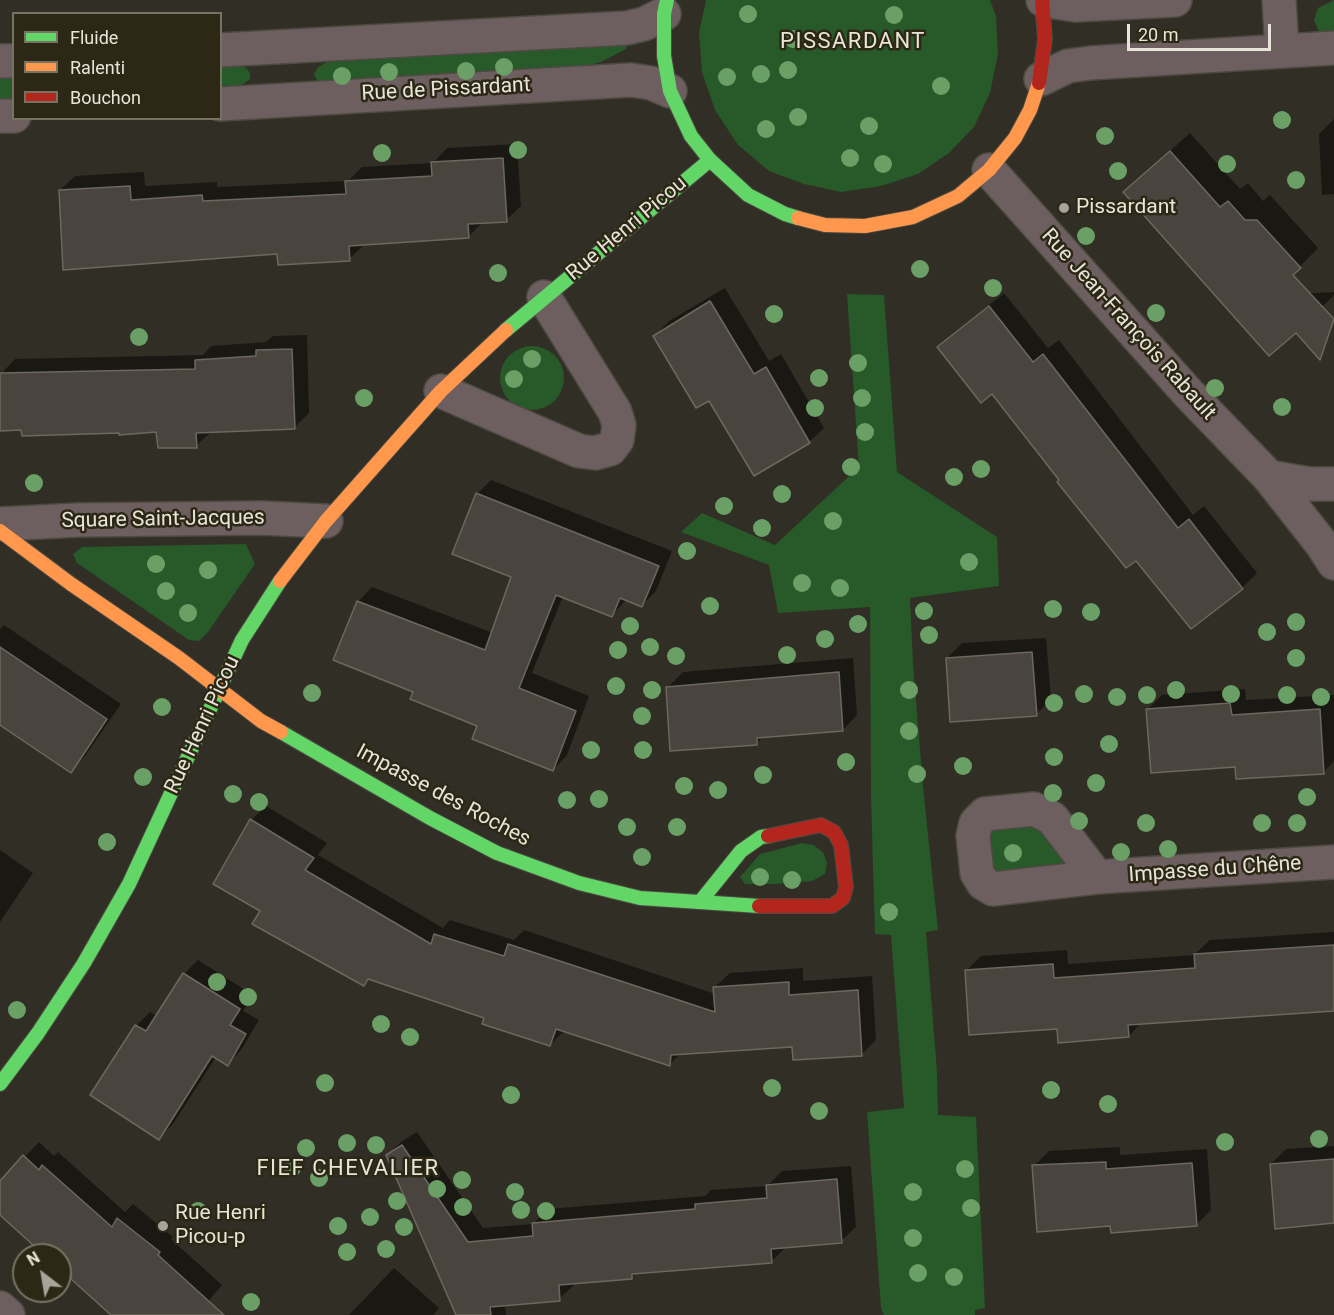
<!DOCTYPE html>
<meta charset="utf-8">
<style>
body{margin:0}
#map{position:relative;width:1334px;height:1315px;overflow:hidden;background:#312e25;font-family:Roboto,sans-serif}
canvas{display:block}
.legend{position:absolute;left:12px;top:12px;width:210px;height:108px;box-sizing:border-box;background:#2d2715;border:2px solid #777363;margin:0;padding:8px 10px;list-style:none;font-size:18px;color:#e7e4d8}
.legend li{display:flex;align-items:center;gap:12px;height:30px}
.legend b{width:30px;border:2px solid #777363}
.north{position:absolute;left:12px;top:1243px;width:60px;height:60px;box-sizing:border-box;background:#2d2715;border:2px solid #777363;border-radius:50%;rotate:329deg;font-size:16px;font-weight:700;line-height:24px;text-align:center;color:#e7e4d8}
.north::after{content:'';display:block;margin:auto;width:21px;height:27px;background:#a7a499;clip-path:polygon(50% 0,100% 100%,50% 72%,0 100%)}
.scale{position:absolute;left:1127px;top:24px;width:144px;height:27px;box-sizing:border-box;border:3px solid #e7e4d8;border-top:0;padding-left:8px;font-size:18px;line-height:21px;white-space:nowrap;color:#e7e4d8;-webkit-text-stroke:4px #2d2715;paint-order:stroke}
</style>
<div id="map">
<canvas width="1334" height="1315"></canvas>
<ul class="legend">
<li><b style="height:8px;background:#63d668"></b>Fluide</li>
<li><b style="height:8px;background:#ff974d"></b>Ralenti</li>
<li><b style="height:8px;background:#b3261e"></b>Bouchon</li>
</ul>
<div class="north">N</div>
<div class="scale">20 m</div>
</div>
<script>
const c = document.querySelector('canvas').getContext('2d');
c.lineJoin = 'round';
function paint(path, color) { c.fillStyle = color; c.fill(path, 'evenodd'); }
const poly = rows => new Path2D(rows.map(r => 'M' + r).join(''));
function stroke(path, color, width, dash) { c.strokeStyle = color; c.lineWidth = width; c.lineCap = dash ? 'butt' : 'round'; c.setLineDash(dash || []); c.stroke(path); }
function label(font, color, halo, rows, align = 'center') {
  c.font = font + ' Roboto,sans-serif'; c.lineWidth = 5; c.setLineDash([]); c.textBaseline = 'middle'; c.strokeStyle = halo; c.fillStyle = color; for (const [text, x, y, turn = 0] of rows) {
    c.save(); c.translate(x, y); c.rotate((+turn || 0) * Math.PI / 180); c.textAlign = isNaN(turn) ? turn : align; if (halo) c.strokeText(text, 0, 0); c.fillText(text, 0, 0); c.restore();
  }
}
const green = poly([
 [706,0,990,0,996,16,998,54,990,93,974,127,949,153,918,174,881,186,841,192,804,184,769,171,738,145,715,110,702,72,699,33],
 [1334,0,1334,36,1320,34,1314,20,1318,8],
 [627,40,626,49,603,61,573,71,319,85,314,74,318,67,329,61,519,46],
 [220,65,238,65,246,68,250,73,250,79,238,88,221,89],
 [13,75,13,101,0,102,0,76],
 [847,294,884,295,897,472,997,537,999,586,910,598,913,663,923,787,938,930,926,932,937,1072,938,1115,976,1117,985,1308,975,1310,975,1315,884,1315,881,1308,867,1112,904,1108,891,935,875,934,871,799,870,607,778,613,769,565,681,532,702,513,775,545,859,467],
 '500 378a32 32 0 1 1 64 0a32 32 0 1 1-64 0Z',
 [246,544,255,564,208,632,199,641,189,640,77,563,73,554,82,547],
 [1015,823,1042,829,1061,851,1063,862,1054,872,990,873,986,834,1001,826],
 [802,843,813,845,823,852,827,863,825,874,812,881,775,884,745,884,740,877,760,854]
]);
const shadow = poly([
 [1334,119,1334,194,1322,195,1319,134],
 [1190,133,1240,189,1248,183,1263,201,1270,195,1318,248,1272,295,1334,292,1334,295,1321,308,1260,311,1260,314,1317,311,1269,354,1125,192],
 [517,144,521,206,506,220,483,222,468,237,364,245,349,259,279,253,60,190,75,176,144,172,145,186,217,182,217,187,348,181,362,167,433,163,447,148],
 [725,288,769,361,781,354,824,428,809,442,710,399,655,336,669,321],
 [1004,293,1048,348,1059,340,1193,515,1204,506,1257,573,1242,588,1136,559,1061,480,992,392,939,348,954,333],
 [307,335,309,413,295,427,212,431,196,446,158,431,1,374,15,359,203,355,211,346,266,342,273,336],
 [491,480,672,551,656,591,642,605,627,599,612,615,563,596,532,673,589,696,567,755,553,770,479,725,415,691,358,602,372,587,493,633,513,576,477,494],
 [4,625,121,704,85,756,71,771,0,723,0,629],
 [1046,638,1051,700,1036,714,947,658,962,643],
 [853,658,857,715,843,730,764,736,757,743,668,687,683,672],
 [1245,689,1246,700,1334,695,1334,761,1323,773,1147,710,1162,695],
 [266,806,327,843,318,855,443,928,450,920,514,940,524,930,715,994,715,987,730,973,803,968,803,981,872,976,876,1040,862,1054,794,1045,681,1053,670,1064,565,1030,550,1045,485,1017,369,978,363,984,262,911,251,820],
 [0,850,33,873,0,922],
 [1334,932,1334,1009,1142,1022,1129,1036,1058,1027,966,971,981,956,1067,950,1068,964,1194,955,1210,940],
 [198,960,253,995,243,1011,259,1020,241,1050,228,1064,216,1057,173,1124,159,1138,92,1094,136,1026,150,1012,157,1016,184,974],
 [417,1132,483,1228,533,1224,548,1209,705,1196,711,1190,767,1186,782,1171,851,1166,856,1227,841,1241,786,1247,771,1262,637,1272,632,1277,574,1283,574,1285,559,1299,505,1304,506,1315,458,1315,387,1155,402,1141],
 [39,1142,54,1156,58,1152,125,1212,133,1204,173,1237,171,1239,222,1285,197,1315,114,1315,60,1267,60,1255,47,1255,0,1199,0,1183],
 [1334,1146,1334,1222,1271,1164,1286,1149],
 [1120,1147,1120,1155,1207,1149,1211,1210,1197,1224,1112,1224,1034,1166,1049,1151],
 [394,1268,439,1308,433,1315,349,1315]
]);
const building = poly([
 [1170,151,1220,207,1228,201,1245,220,1257,220,1301,268,1293,275,1334,319,1320,360,1296,333,1269,356,1123,192,1170,151],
 [503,158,507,222,468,224,469,238,349,246,350,261,278,265,277,254,63,270,59,190,130,186,131,200,202,195,203,201,346,194,345,181,432,176,431,162,503,158],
 [710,301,754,374,766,367,810,443,754,476,709,401,696,408,653,336,710,301],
 [989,306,1033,362,1043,354,1178,528,1189,519,1243,589,1191,629,1136,561,1126,568,1057,482,1059,480,992,394,981,403,937,347,989,306],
 [292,349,295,429,196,433,197,448,158,448,156,432,119,435,119,433,22,436,21,430,0,431,0,373,195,369,195,360,256,356,256,350,292,349],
 [476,493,659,566,642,607,620,598,612,617,556,595,519,688,576,711,553,771,472,739,477,726,410,699,413,692,333,660,357,601,485,650,511,577,452,554,476,493],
 [0,647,107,719,71,773,0,725,0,647],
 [1032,652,1037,716,950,722,946,658,1032,652],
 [839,672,843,731,757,738,757,745,670,751,666,687,839,672],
 [1230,703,1232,715,1320,709,1324,774,1236,779,1235,767,1151,773,1146,709,1230,703],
 [250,819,314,858,305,870,431,944,434,934,504,956,508,944,715,1012,713,987,789,982,789,995,858,990,862,1056,793,1060,792,1047,671,1055,670,1066,556,1029,550,1046,482,1024,484,1018,368,979,364,986,252,924,260,911,213,884,250,819],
 [1334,945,1334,1011,1128,1025,1129,1037,1058,1043,1057,1029,969,1035,965,970,1053,964,1054,978,1195,968,1194,954,1334,945],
 [183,973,240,1009,230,1025,246,1034,228,1066,212,1056,159,1140,90,1095,135,1025,146,1031,183,973],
 [402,1145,468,1242,533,1236,532,1223,695,1209,695,1204,767,1198,766,1185,837,1179,842,1243,771,1249,772,1263,632,1274,632,1279,559,1285,560,1301,490,1307,491,1315,456,1315,386,1155,402,1145],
 [23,1155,39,1170,42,1165,112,1227,117,1218,160,1252,158,1255,224,1315,111,1315,60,1269,60,1255,44,1255,0,1215,0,1181,23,1155],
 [1334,1159,1334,1223,1275,1229,1270,1164,1334,1159],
 [1106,1162,1106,1169,1192,1163,1197,1226,1111,1233,1110,1226,1037,1232,1032,1165,1106,1162]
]);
const street = poly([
 [1043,0,1075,5,1175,0],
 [1279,0,1282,50],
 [220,50,627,28,644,24,664,14],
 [0,61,14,61],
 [1041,79,1068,66,1090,63,1334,48],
 [220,104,631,80,651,83,670,91],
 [0,116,14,116],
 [989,170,1188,393,1269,477,1321,543,1334,563],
 [441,391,579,451,595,453,610,449,617,440,619,425,615,412,544,297],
 [1269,477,1309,484,1334,484],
 [0,524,78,520,261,518,326,521],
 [1097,877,1052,818,1034,809,985,814,976,823,973,836,977,873,983,883,993,889,1097,877,1334,862],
 [0,1308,8,1315]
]);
const fast = poly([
 [667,0,664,14,664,56,670,91,691,136,710,160,748,195,785,214,798,218],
 [506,330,710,160],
 [281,732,430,818,497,853,579,883,640,898,759,906],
 [700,902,741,851,761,837,768,836],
 [0,1084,38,1033,84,963,129,884,242,640,280,581]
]);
const slow = poly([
 [798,218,825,225,865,226,913,217,958,196,989,170,1015,138,1030,110,1039,83],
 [0,531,71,584,179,658,261,721,281,732],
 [280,581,326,521,441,391,506,330]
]);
const jam = poly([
 [1039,83,1045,39,1042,0],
 [759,906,832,906,843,898,846,887,841,845,834,832,821,825,768,836]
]);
const trees = [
 [748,14],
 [894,15],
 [793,39],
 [504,67],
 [788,70],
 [466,71],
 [389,72],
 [761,74],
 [342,76],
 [727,77],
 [941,86],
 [798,117],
 [1282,120],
 [869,126],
 [766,129],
 [1105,136],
 [518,150],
 [382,153],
 [850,158],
 [883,164],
 [1227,164],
 [1118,171],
 [1296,180],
 [1086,236],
 [920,269],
 [498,273],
 [993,288],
 [1156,313],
 [774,314],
 [139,337],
 [532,359],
 [858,363],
 [819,378],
 [514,379],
 [1215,388],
 [364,398],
 [862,398],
 [1282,407],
 [815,408],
 [865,432],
 [851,467],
 [981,469],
 [954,477],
 [34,483],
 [782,494],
 [724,506],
 [833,521],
 [762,528],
 [687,551],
 [969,562],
 [156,564],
 [208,570],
 [802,583],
 [840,588],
 [166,591],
 [710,606],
 [1053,609],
 [924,611],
 [1091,612],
 [188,613],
 [1296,622],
 [858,624],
 [630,626],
 [1267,632],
 [929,635],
 [825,639],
 [650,647],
 [618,650],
 [787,655],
 [676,656],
 [1296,658],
 [616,686],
 [652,690],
 [909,690],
 [1176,690],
 [312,693],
 [1084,694],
 [1231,694],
 [1147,695],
 [1287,695],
 [1117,697],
 [1321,697],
 [1054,703],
 [162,707],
 [642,716],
 [909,731],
 [1109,744],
 [591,750],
 [643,750],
 [1054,757],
 [846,762],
 [963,766],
 [917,774],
 [763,775],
 [143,777],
 [1096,783],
 [684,786],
 [718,790],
 [1053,793],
 [233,794],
 [1307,797],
 [599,799],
 [567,800],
 [259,802],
 [1079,821],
 [1146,823],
 [1262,823],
 [1297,823],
 [627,827],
 [677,827],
 [107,842],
 [1168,849],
 [1121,852],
 [1013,853],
 [642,857],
 [760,877],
 [792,880],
 [889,912],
 [217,982],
 [248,997],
 [17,1010],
 [381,1024],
 [410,1037],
 [325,1083],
 [772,1088],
 [1051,1090],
 [511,1095],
 [1108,1104],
 [819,1111],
 [1319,1139],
 [1225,1142],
 [347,1143],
 [376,1145],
 [306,1148],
 [292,1168],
 [965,1169],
 [319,1178],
 [462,1180],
 [437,1189],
 [515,1192],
 [913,1192],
 [397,1201],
 [463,1207],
 [971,1208],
 [521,1210],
 [198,1211],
 [546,1211],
 [370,1217],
 [338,1226],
 [404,1227],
 [913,1238],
 [386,1249],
 [347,1252],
 [918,1273],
 [954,1277],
 [251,1302]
];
const markers = [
 [1064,208,6,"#a7a499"],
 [163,1226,6,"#a7a499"]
];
const streetNames = [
 ["Rue de Pissardant",446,90,-3],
 ["Rue Henri Picou",627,229,-40],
 ["Rue Jean-François Rabault",1128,325,48],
 ["Square Saint-Jacques",163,520,-1],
 ["Rue Henri Picou",203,725,-65],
 ["Impasse des Roches",443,796,28],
 ["Impasse du Chêne",1215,870,-4]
];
const poiNames = [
 ["Pissardant",1076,208],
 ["Rue Henri",175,1214],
 ["Picou-p",175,1238]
];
const neighbourhoodNames = [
 ["PISSARDANT",853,42],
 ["FIEF CHEVALIER",348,1169]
];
paint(green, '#275929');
paint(shadow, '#0007');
paint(building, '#49443d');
stroke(building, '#6c6860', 1.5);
stroke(street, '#4d4a42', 36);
stroke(fast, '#4d4a42', 16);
stroke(slow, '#4d4a42', 16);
stroke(jam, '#4d4a42', 16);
stroke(street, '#6d5f5f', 33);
stroke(fast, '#63d668', 14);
stroke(slow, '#ff974d', 14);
stroke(jam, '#b3261e', 14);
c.fillStyle = '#6a9f66';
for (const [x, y] of trees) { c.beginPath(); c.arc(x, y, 9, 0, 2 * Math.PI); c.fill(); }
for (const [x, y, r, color] of markers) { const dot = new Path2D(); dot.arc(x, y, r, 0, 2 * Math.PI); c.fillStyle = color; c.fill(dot); stroke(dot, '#2d2715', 2); }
label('21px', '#e7e4d8', '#2d2715', streetNames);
label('21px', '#e7e4d8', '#2d2715', poiNames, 'left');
c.letterSpacing = '1.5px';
label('22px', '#e7e4d8', '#2d2715', neighbourhoodNames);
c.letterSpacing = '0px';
</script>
